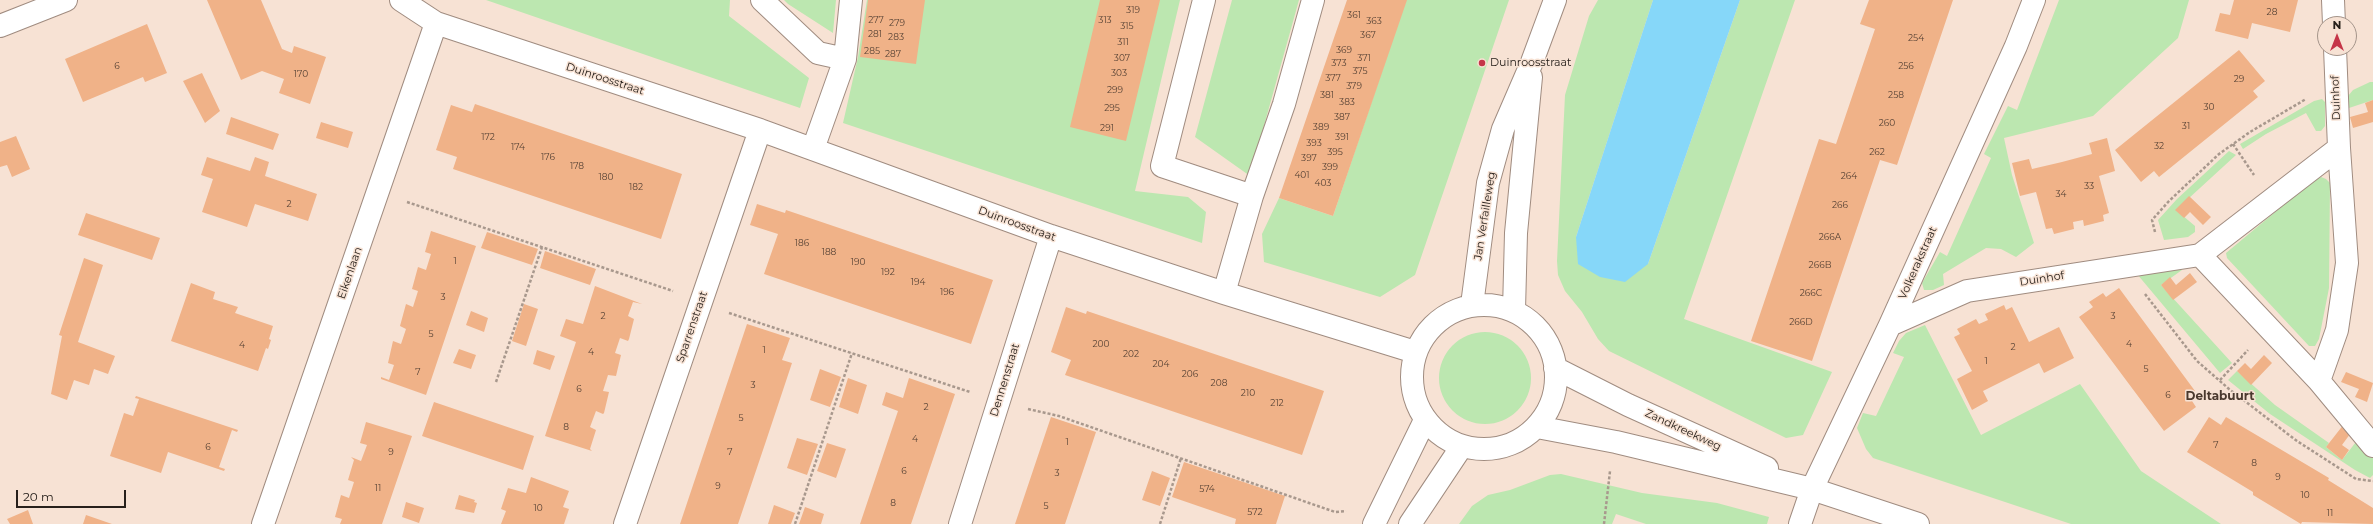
<!DOCTYPE html>
<style>
body{margin:0}
#map{position:relative;width:2373px;height:524px;overflow:hidden;background:#f7e2d4;font-family:Montserrat,sans-serif}
canvas{display:block}
.north{position:absolute;left:2317px;top:16px;width:40px;height:40px;box-sizing:border-box;background:#f7e2d4;border:1px solid #a4948a;border-radius:50%;rotate:0deg;font-size:11px;font-weight:700;line-height:16px;text-align:center;color:#27201b}
.north::after{content:'';display:block;margin:auto;width:14px;height:18px;background:#c53548;clip-path:polygon(50% 0,100% 100%,50% 72%,0 100%)}
.scale{position:absolute;left:16px;top:490px;width:110px;height:18px;box-sizing:border-box;border:2px solid #27201b;border-top:0;padding-left:5px;font-size:12px;line-height:14px;white-space:nowrap;color:#27201b;-webkit-text-stroke:3px #f7e2d4;paint-order:stroke}
</style>
<div id="map">
<canvas width="2373" height="524"></canvas>
<div class="north">N</div>
<div class="scale">20 m</div>
</div>
<script>
const c = document.querySelector('canvas').getContext('2d');
c.lineJoin = 'round';
function paint(path, color) { c.fillStyle = color; c.fill(path, 'evenodd'); }
const poly = rows => new Path2D(rows.map(r => 'M' + r).join(''));
function stroke(path, color, width, dash) { c.strokeStyle = color; c.lineWidth = width; c.lineCap = dash ? 'butt' : 'round'; c.setLineDash(dash || []); c.stroke(path); }
function label(font, color, halo, rows, align = 'center') {
  c.font = font + ' Montserrat,sans-serif'; c.lineWidth = 3; c.setLineDash([]); c.textBaseline = 'middle'; c.strokeStyle = halo; c.fillStyle = color; for (const [text, x, y, turn = 0] of rows) {
    c.save(); c.translate(x, y); c.rotate((+turn || 0) * Math.PI / 180); c.textAlign = isNaN(turn) ? turn : align; if (halo) c.strokeText(text, 0, 0); c.fillText(text, 0, 0); c.restore();
  }
}
const green = poly([
 [486,0,730,0,729,16,809,78,800,108],
 [784,0,836,0,833,33,788,4],
 [867,0,1180,0,1135,191,1188,197,1206,212,1202,243,843,123,858,57],
 [1232,0,1299,0,1250,176,1195,137],
 [1406,0,1509,0,1415,275,1380,297,1264,262,1262,234,1279,198,1333,216],
 [1598,0,1653,0,1576,237,1648,264,1740,0,1795,0,1684,319,1832,372,1803,435,1786,438,1609,351,1598,339,1582,312,1565,291,1558,275,1557,261,1565,95,1589,16],
 [2059,0,2189,0,2178,38,2093,116,2004,138,2012,175,2034,243,2016,257,2001,249,1986,248,1943,274,1944,285,1933,290,1924,290,1922,283,1940,252,1947,256,1991,158,1984,154,2008,106,2017,110],
 [2370,82,2373,82,2373,100,2349,108,2348,96,2353,90],
 [2322,99,2325,102,2325,126,2321,131,2316,131,2306,113,2266,134,2243,149,2240,144,2314,101],
 [2229,151,2236,155,2176,210,2195,226,2195,232,2188,237,2164,240,2158,220,2177,199],
 [2321,177,2326,179,2330,183,2329,288,2319,339,2315,346,2309,346,2227,258,2226,253,2310,183],
 [2178,264,2182,270,2161,285,2232,363,2220,373,2137,274],
 [1925,325,1981,435,2080,384,2141,471,2221,524,2071,524,1873,458,1866,449,1857,428,1863,413,1876,416,1904,357,1893,353,1899,341,1906,333],
 '1439 378a46 46 0 1 1 92 0a46 46 0 1 1-92 0Z',
 [2237,371,2275,405,2329,443,2326,447,2342,460,2359,438,2373,455,2373,475,2370,478,2355,470,2270,414,2228,380],
 [1561,474,1642,493,1717,503,1769,517,1767,524,1646,524,1616,514,1612,524,1459,524,1472,506,1488,495,1510,490,1550,475]
]);
const water = poly([
 [1653,0,1740,0,1648,264,1625,282,1600,277,1578,264,1576,237]
]);
const building = poly([
 [207,0,261,0,282,49,292,53,294,46,326,57,310,104,279,93,284,79,262,71,241,80],
 [868,0,925,0,916,64,860,57],
 [1100,0,1160,0,1126,141,1070,127],
 [1347,0,1407,0,1333,216,1279,198],
 [1869,0,1953,0,1897,165,1880,160,1812,361,1751,341,1819,139,1836,144,1875,29,1860,24],
 [2234,0,2298,0,2290,32,2252,23,2248,39,2215,31,2220,13,2230,15],
 [147,24,167,73,145,82,143,77,83,102,65,59],
 [2239,50,2265,81,2253,91,2258,97,2159,177,2154,171,2141,182,2115,150],
 [202,73,220,111,205,123,183,81],
 [2373,100,2373,122,2353,128,2350,117,2368,112,2365,103],
 [475,104,682,174,661,239,453,169,457,157,436,150,451,105,472,112],
 [231,117,279,134,273,150,226,134],
 [321,122,353,132,348,148,316,138],
 [16,136,30,169,12,177,7,165,0,167,0,142],
 [2107,138,2115,171,2099,176,2109,213,2103,215,2104,221,2084,226,2083,220,2073,222,2074,229,2054,234,2052,228,2046,229,2036,192,2020,196,2012,163,2029,159,2032,169,2062,162,2092,154,2089,143],
 [207,157,250,171,255,157,269,162,265,176,317,194,308,221,255,204,247,227,202,212,213,179,201,175],
 [2189,196,2211,217,2203,225,2190,212,2184,218,2175,210],
 [757,204,785,213,786,210,993,280,971,344,764,274,778,234,750,225],
 [86,213,160,238,152,260,78,235],
 [431,231,476,246,426,395,381,379,381,377,389,380,394,365,388,363,393,341,401,344,406,329,400,326,406,304,413,307,418,291,412,289,418,267,426,270,431,254,425,252],
 [487,232,538,249,532,265,481,248],
 [545,251,596,269,590,285,540,268],
 [84,258,103,265,78,342,115,356,108,374,94,369,89,385,74,380,67,400,51,394,62,336,59,335],
 [2190,273,2197,282,2173,300,2161,285,2170,277,2176,285],
 [191,283,215,292,213,299,238,307,235,313,273,326,269,339,271,340,268,349,266,348,258,371,171,341],
 [595,286,642,304,633,302,628,316,634,319,629,339,628,341,620,338,615,353,621,355,616,376,608,375,603,391,609,392,604,413,603,414,596,411,590,427,596,430,590,449,592,451,545,436,576,342,560,336,566,319,583,324],
 [2119,288,2195,391,2188,395,2196,407,2164,431,2079,317,2093,307,2089,302,2103,293,2106,297],
 [524,304,538,309,526,346,512,341],
 [2004,305,2006,310,2012,307,2029,342,2059,327,2074,358,2044,373,2039,363,1983,391,1988,401,1972,410,1957,379,1972,371,1954,337,1960,334,1957,329,1976,319,1979,324,1988,320,1985,314],
 [1066,307,1086,314,1087,311,1324,391,1302,455,1065,375,1071,360,1051,352],
 [471,311,488,318,484,332,466,325],
 [747,324,790,338,782,360,792,363,765,444,738,524,680,524],
 [459,349,476,355,471,369,453,363],
 [537,350,555,356,550,370,533,364],
 [2264,355,2272,363,2251,385,2237,371,2245,363,2251,369],
 [820,369,841,377,830,407,810,400],
 [2346,372,2373,383,2367,402,2355,397,2359,389,2341,382],
 [848,378,867,385,858,414,839,407],
 [909,378,955,394,911,524,860,524,898,411,882,405,886,392,903,398],
 [136,396,238,430,237,432,232,430,219,467,225,469,224,471,168,452,161,473,110,456,124,413,133,416,139,399,135,398],
 [434,402,534,436,523,470,422,436],
 [1051,417,1096,432,1085,465,1065,524,1015,524],
 [2209,417,2221,425,2226,417,2329,478,2328,480,2373,508,2373,524,2302,522,2301,524,2253,495,2253,492,2187,452],
 [366,422,412,436,382,524,340,524,342,519,335,517,341,495,349,498,354,482,348,480,354,460,351,457,361,461,367,445,360,443],
 [2344,424,2353,430,2342,445,2349,450,2342,460,2326,447],
 [797,438,818,444,807,475,787,468],
 [827,443,846,449,836,478,817,471],
 [1184,462,1285,496,1276,524,1235,524,1236,519,1172,497],
 [1152,471,1170,478,1160,506,1142,500],
 [531,477,569,491,563,507,569,509,564,524,501,524,506,511,501,509,508,488,526,493],
 [459,495,475,500,474,502,477,503,474,513,455,509],
 [406,502,424,508,419,523,402,517],
 [774,505,795,513,791,524,768,524],
 [805,507,824,514,821,524,799,524],
 [28,510,33,524,10,524,7,519],
 [86,515,112,524,83,524]
]);
const path = poly([
 [2233,144,2254,175],
 [407,202,673,291],
 [2155,232,2152,220,2169,201,2219,154,2250,132,2306,99],
 [2145,294,2197,361,2229,389,2297,441,2356,479,2373,481],
 [729,313,970,392],
 [2220,380,2248,350],
 [496,382,542,247],
 [1028,409,1059,416,1335,512,1346,511],
 [1492,457,1501,448],
 [795,524,852,353],
 [1160,524,1181,458],
 [1604,524,1610,471]
]);
const minor = poly([
 [401,0,436,23,760,130,1051,236,1224,293,1415,352],
 [762,0,818,53,845,59],
 [1204,0,1162,166,1252,196],
 [2333,0,2334,24],
 [0,26,66,0],
 [813,149,845,59,851,0],
 [2200,255,2319,381,2337,330,2347,263,2339,148],
 [1224,293,1252,196,1284,104,1313,0],
 [1890,325,1967,291,2200,255,2339,148,2335,48],
 [2319,381,2373,446],
 [263,524,436,23],
 [625,524,760,130],
 [960,524,1051,236],
 [1800,524,1812,489,1890,325,2016,46,2034,0]
]);
const tertiary = poly([
 '1412 377a72 72 0 1 1 144 0a72 72 0 1 1-144 0Z',
 [1472,305,1488,183,1503,129,1532,62,1555,0],
 [1514,310,1516,233,1531,77],
 [1555,368,1628,405,1767,468],
 [1537,427,1616,442,1812,489,1918,524],
 [1374,524,1425,420],
 [1410,524,1462,446]
]);
const markers = [
 [1482,63,4,"#c53548"]
];
const numberNames = [
 ["319",1133,10],
 ["28",2272,12],
 ["361",1354,15],
 ["277",876,20],
 ["313",1105,20],
 ["363",1374,21],
 ["279",897,23],
 ["315",1127,26],
 ["281",875,34],
 ["367",1368,35],
 ["283",896,37],
 ["254",1916,38],
 ["311",1123,42],
 ["369",1344,50],
 ["285",872,51],
 ["287",893,54],
 ["307",1122,58],
 ["371",1364,58],
 ["373",1339,63],
 ["6",117,66],
 ["256",1906,66],
 ["375",1360,71],
 ["303",1119,73],
 ["170",301,74],
 ["377",1333,78],
 ["29",2239,79],
 ["379",1354,86],
 ["299",1115,90],
 ["381",1327,95],
 ["258",1896,95],
 ["383",1347,102],
 ["30",2209,107],
 ["295",1112,108],
 ["387",1342,117],
 ["260",1887,123],
 ["31",2186,126],
 ["389",1321,127],
 ["291",1107,128],
 ["172",488,137],
 ["391",1342,137],
 ["393",1314,143],
 ["32",2159,146],
 ["174",518,147],
 ["395",1335,152],
 ["262",1877,152],
 ["176",548,157],
 ["397",1309,158],
 ["178",577,166],
 ["399",1330,167],
 ["401",1302,175],
 ["264",1849,176],
 ["180",606,177],
 ["403",1323,183],
 ["33",2089,186],
 ["182",636,187],
 ["34",2061,194],
 ["2",289,204],
 ["266",1840,205],
 ["266A",1830,237],
 ["186",802,243],
 ["188",829,252],
 ["1",455,261],
 ["190",858,262],
 ["266B",1820,265],
 ["192",888,272],
 ["194",918,282],
 ["196",947,292],
 ["266C",1811,293],
 ["3",443,297],
 ["2",603,316],
 ["3",2113,316],
 ["266D",1801,322],
 ["5",431,334],
 ["200",1101,344],
 ["4",2129,344],
 ["4",242,345],
 ["2",2013,347],
 ["1",764,350],
 ["4",591,352],
 ["202",1131,354],
 ["1",1986,361],
 ["204",1161,364],
 ["5",2146,369],
 ["7",418,372],
 ["206",1190,374],
 ["208",1219,383],
 ["3",753,385],
 ["6",579,389],
 ["210",1248,393],
 ["6",2168,395],
 ["212",1277,403],
 ["2",926,407],
 ["5",741,418],
 ["8",566,427],
 ["4",915,439],
 ["1",1067,442],
 ["7",2216,445],
 ["6",208,447],
 ["9",391,452],
 ["7",730,452],
 ["8",2254,463],
 ["6",904,471],
 ["3",1057,473],
 ["9",2278,477],
 ["9",718,486],
 ["11",378,488],
 ["574",1207,489],
 ["10",2305,495],
 ["8",893,503],
 ["5",1046,506],
 ["10",538,508],
 ["572",1255,512],
 ["11",2330,513]
];
const poiNames = [
 ["Duinroosstraat",1490,63]
];
const streetNames = [
 ["Duinroosstraat",605,79,18],
 ["Duinhof",2336,98,-92],
 ["Jan Verfailleweg",1485,216,-81],
 ["Duinroosstraat",1017,224,20],
 ["Volkerakstraat",1918,263,-66],
 ["Eikenlaan",350,273,-71],
 ["Duinhof",2042,279,-9],
 ["Sparrenstraat",692,327,-71],
 ["Dennenstraat",1005,380,-73],
 ["Zandkreekweg",1683,430,25]
];
const neighbourhoodNames = [
 ["Deltabuurt",2220,396]
];
paint(green, '#bce7b0');
paint(water, '#86d7f9');
paint(building, '#f0b288');
stroke(minor, '#a08c80', 24);
stroke(tertiary, '#a08c80', 24);
stroke(path, '#a8988d', 2.5, [3, 2]);
stroke(minor, '#fff', 22);
stroke(tertiary, '#fff', 22);
for (const [x, y, r, color] of markers) { const dot = new Path2D(); dot.arc(x, y, r, 0, 2 * Math.PI); c.fillStyle = color; c.fill(dot); stroke(dot, '#f7e2d4', 1.5); }
label('9px', '#594436', null, numberNames);
label('11px', '#27201b', '#f7e2d4', poiNames, 'left');
label('11px', '#27201b', '#f7e2d4', streetNames);
label('bold 12px', '#4a392e', '#f7e2d4', neighbourhoodNames);
</script>
